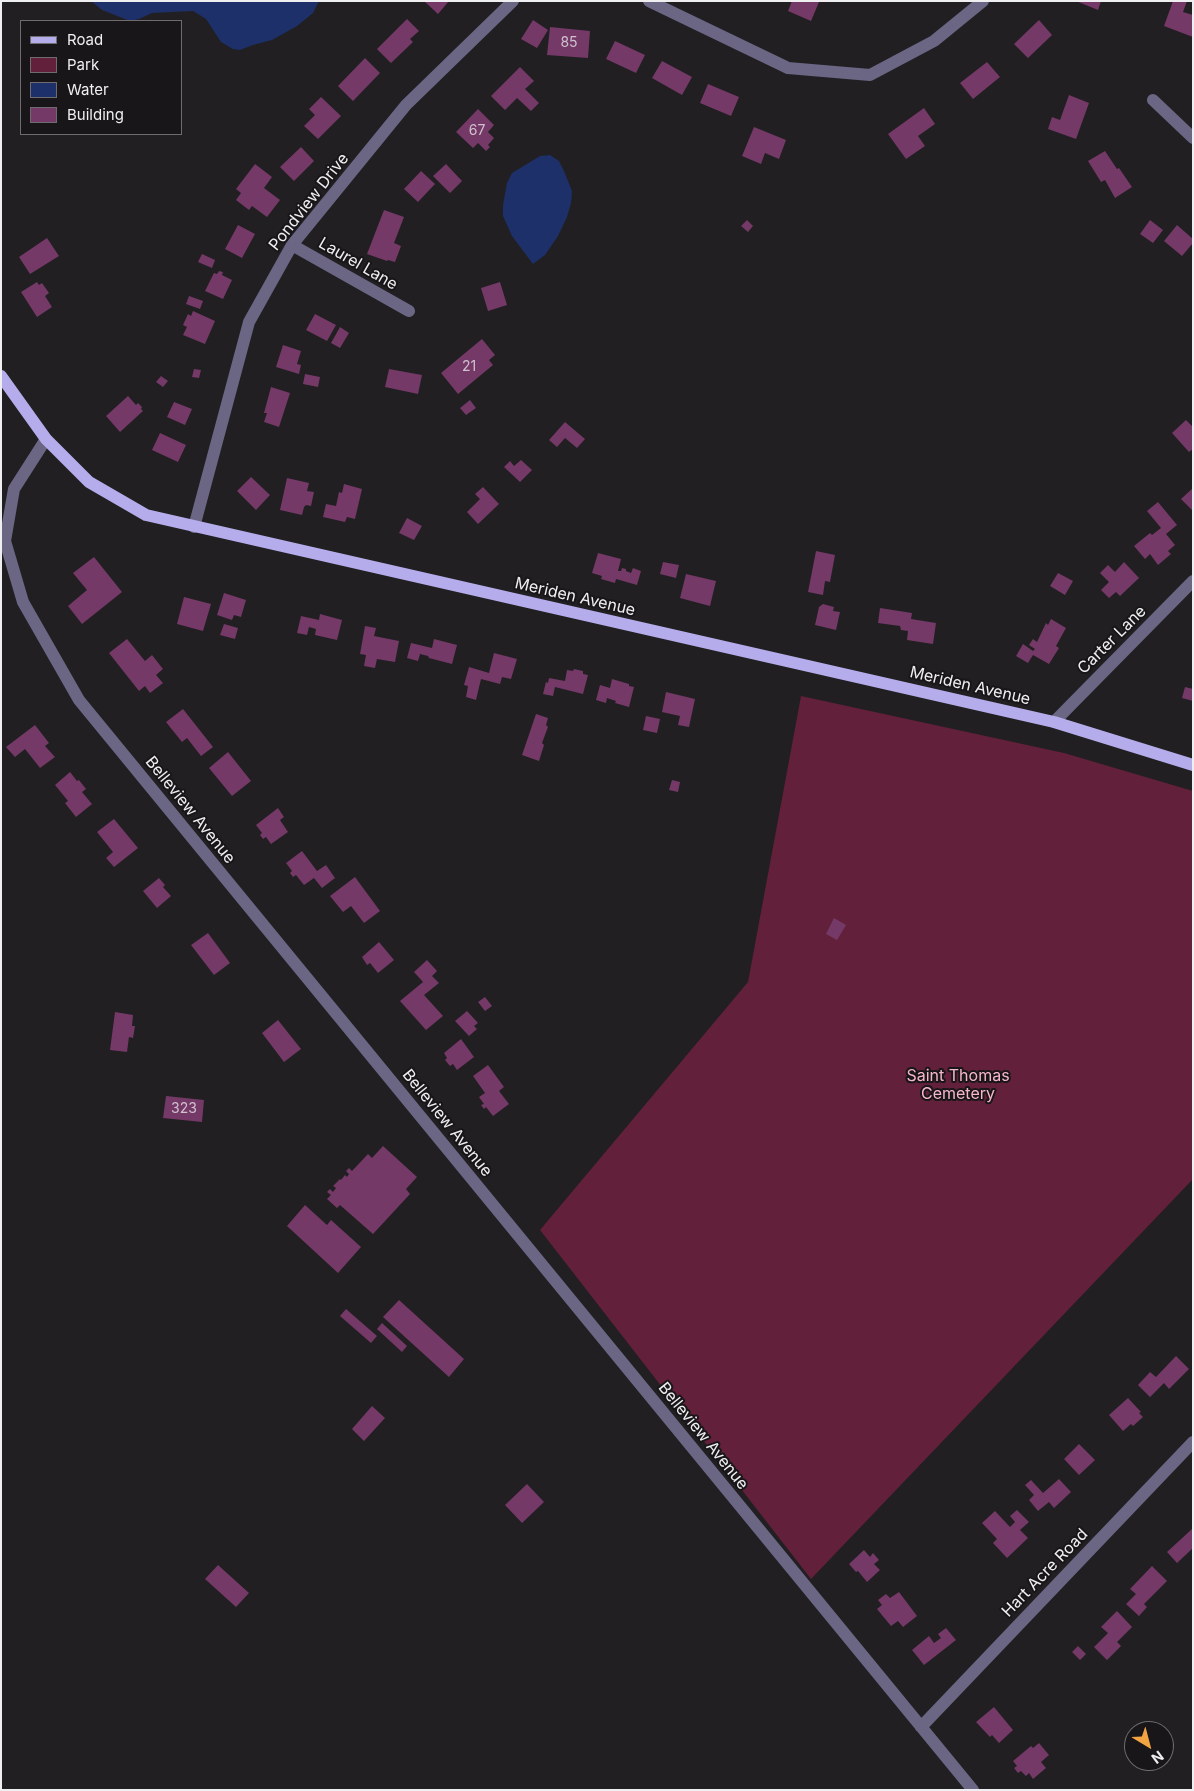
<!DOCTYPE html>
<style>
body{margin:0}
#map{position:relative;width:1194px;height:1791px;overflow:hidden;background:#211f22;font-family:Inter,sans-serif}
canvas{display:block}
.frame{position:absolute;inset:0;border:2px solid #efeef0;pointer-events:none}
.legend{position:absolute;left:20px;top:20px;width:162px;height:115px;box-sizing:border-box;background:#181618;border:1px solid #6e6c6e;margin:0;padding:6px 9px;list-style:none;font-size:15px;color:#efeef0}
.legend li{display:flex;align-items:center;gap:10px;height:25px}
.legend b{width:25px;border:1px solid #6e6c6e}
.north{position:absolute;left:1124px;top:1721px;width:50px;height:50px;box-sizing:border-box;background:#181618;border:1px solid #6e6c6e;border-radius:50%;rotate:143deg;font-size:14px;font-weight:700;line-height:20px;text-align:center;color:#efeef0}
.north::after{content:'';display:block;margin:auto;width:18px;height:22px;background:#f3a442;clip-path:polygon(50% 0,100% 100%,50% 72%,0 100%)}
</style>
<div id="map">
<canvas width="1194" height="1791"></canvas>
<div class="frame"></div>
<ul class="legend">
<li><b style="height:6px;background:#b5adeb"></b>Road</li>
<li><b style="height:14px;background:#62203a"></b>Park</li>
<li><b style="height:14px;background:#1d3069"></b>Water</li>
<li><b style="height:14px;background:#743967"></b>Building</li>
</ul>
<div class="north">N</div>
</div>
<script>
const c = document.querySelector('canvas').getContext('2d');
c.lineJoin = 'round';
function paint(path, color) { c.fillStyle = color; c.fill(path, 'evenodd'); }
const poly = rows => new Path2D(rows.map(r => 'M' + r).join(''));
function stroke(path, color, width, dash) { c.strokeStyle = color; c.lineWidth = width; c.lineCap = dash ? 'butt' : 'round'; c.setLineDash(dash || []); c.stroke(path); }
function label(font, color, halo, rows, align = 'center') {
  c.font = font + ' Inter,sans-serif'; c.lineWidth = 4; c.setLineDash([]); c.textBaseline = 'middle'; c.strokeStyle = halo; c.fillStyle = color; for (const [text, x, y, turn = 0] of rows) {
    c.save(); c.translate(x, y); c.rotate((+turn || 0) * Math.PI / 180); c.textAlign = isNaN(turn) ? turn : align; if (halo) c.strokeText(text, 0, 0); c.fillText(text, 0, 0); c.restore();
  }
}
const green = poly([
 [801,696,1064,753,1193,791,1193,1179,811,1579,540,1230,748,982]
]);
const water = poly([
 [91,1,319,1,313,13,297,26,272,40,253,45,240,50,233,49,221,42,206,19,193,11,152,13,139,19,130,21,102,10],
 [550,155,559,161,564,171,572,191,571,203,567,217,558,236,545,255,533,264,512,236,503,216,503,205,507,183,512,173,540,156]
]);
const building = poly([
 [424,1,449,1,438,14],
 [792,1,819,2,811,21,788,11],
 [1076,1,1101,1,1098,10],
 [1173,1,1187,1,1183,12,1193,15,1193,37,1164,26],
 [407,19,419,31,410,39,413,42,391,63,377,49],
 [533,20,548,30,537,48,521,39],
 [1039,20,1052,35,1028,58,1014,44],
 [550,27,590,31,588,58,547,55],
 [615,41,645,55,636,73,606,59],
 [365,58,380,73,353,101,338,86],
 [662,61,692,77,682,95,652,78],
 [987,62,1000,77,973,99,960,83],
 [520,67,534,81,525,89,539,103,531,111,517,98,505,110,491,96],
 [708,84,739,97,731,116,700,103],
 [1069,95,1089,103,1076,139,1048,129,1052,117,1060,120],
 [321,97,341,116,318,139,304,126,315,115,309,109],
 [924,108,935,124,918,136,925,146,906,159,888,134],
 [478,109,494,125,488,132,494,138,488,145,490,147,486,151,478,143,473,148,456,132],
 [754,127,786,140,779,159,765,153,761,164,742,156],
 [301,147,314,161,294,181,280,167],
 [1105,151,1117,169,1119,168,1132,187,1115,198,1105,180,1101,182,1088,161],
 [255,164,272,177,264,188,280,200,267,217,252,206,249,210,236,200,241,193,236,189],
 [446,164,462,181,450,193,433,176],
 [421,171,435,184,418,202,404,189],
 [384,210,404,217,394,243,401,246,395,262,388,260,387,261,367,254],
 [747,220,753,226,748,232,741,226],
 [1150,220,1163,230,1153,243,1140,234],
 [238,225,255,234,242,258,225,249],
 [1177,225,1193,239,1193,243,1182,256,1164,241],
 [47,238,59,256,30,274,19,257],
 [202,254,215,260,212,268,198,262],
 [219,271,223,272,222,275,232,280,223,299,205,291,214,273,217,274],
 [37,282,39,285,42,283,49,293,45,296,52,307,37,317,21,292],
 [500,282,507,305,488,311,481,288],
 [189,296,203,301,200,309,186,304],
 [193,311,215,321,205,344,183,335,187,327,183,325,188,314,191,316],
 [315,314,336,325,327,341,306,330],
 [340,327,349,333,340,348,331,343],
 [482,339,495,355,489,360,493,365,458,394,441,373],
 [283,345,301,351,297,364,301,365,299,374,276,367],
 [194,369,201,370,199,378,192,377],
 [389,369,422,375,418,394,385,387],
 [305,374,320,377,318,387,303,384],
 [161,376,168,381,163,387,156,382],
 [271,387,290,393,279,427,264,422,267,413,264,413],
 [128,396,136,405,138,403,142,407,141,409,143,411,120,432,106,416],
 [470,400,476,408,466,415,460,408],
 [174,402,192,409,185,425,167,417],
 [1186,420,1193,427,1193,449,1189,452,1172,433],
 [565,422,585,439,577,448,565,438,557,447,549,440],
 [160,433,186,445,178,462,152,450],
 [521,460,532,470,520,482,504,467,510,461,514,466],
 [251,477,270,495,256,510,237,491],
 [287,478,309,483,307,491,314,492,311,506,306,505,304,507,302,515,280,510],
 [344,484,362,489,355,519,347,517,345,522,323,517,326,504,336,506,339,492,342,493],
 [483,487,499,504,478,524,467,512,480,499,475,494],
 [1193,488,1193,511,1181,499],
 [1158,502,1177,525,1166,534,1175,545,1168,551,1171,554,1158,565,1150,554,1145,559,1134,546,1150,533,1152,535,1161,528,1147,511],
 [407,518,422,526,414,540,399,533],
 [816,551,835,555,830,582,825,581,823,595,808,592],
 [598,553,621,559,618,571,621,571,622,568,626,569,626,571,631,573,633,568,641,571,637,585,616,579,615,583,601,579,602,576,592,573],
 [94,557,122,592,82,624,68,606,87,590,73,573],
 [663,562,679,565,676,578,660,574],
 [1124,562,1139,578,1120,596,1116,592,1109,598,1101,590,1109,582,1100,573,1108,565,1115,572],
 [1058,573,1073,581,1065,595,1050,586],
 [686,574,716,581,710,606,680,598],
 [224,593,246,600,241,617,234,615,232,620,217,615],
 [184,597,211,604,203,631,177,624],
 [823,604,834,607,833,611,840,612,836,630,815,625,819,607],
 [880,608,912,613,911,619,936,623,933,644,907,640,908,631,901,630,900,626,878,623],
 [320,614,342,620,337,640,315,635,316,629,309,627,307,635,297,633,301,616,319,620],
 [1051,619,1066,628,1056,646,1059,648,1049,664,1033,655,1028,663,1016,656,1023,644,1033,651,1035,649,1029,645,1033,639,1037,642,1046,623,1048,625],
 [224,624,238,628,235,639,220,635],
 [365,626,376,628,374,636,399,641,395,662,377,659,375,668,364,666,366,655,360,654],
 [127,639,145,661,152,655,163,669,156,675,163,683,150,693,145,686,139,691,109,653],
 [434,639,457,645,452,664,429,658,428,656,420,654,418,661,407,658,411,643,432,648],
 [494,653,517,659,511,679,502,677,500,684,481,679,476,700,466,697,468,686,464,685,469,667,489,673],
 [574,669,583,671,583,674,588,675,583,694,555,687,553,696,543,694,546,682,548,683,549,678,565,681,567,670,573,671],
 [612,679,629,684,629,686,634,687,629,707,615,703,616,701,607,698,606,703,596,700,600,685,610,688],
 [1185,687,1193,689,1193,701,1182,698],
 [666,692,695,699,689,727,678,725,680,716,662,712],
 [183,709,213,747,201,756,187,738,182,742,166,722],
 [536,714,548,718,546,725,548,727,542,743,544,745,539,761,522,755],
 [646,716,660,719,657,733,643,730],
 [35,725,49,743,45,746,55,757,40,768,25,749,15,757,6,747],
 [228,752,251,781,232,796,209,768],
 [70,772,77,781,79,780,86,789,82,792,92,804,76,817,65,803,68,801,55,785],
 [672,780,680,782,678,792,669,790],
 [278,808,284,817,280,820,288,832,271,844,266,837,263,839,260,835,262,833,256,825],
 [114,819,138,848,114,867,106,858,113,852,97,832],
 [302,851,317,871,326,865,335,878,322,888,314,878,304,885,296,875,293,877,290,873,292,871,286,863],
 [355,877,380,911,364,923,351,906,343,912,330,896],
 [159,878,165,885,163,887,171,896,157,908,143,891],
 [834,918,846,925,837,940,826,934],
 [208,933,230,963,214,975,191,945],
 [379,942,394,960,378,973,370,963,367,965,362,957],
 [427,960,437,971,432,976,439,983,424,995,443,1016,426,1030,400,1001,423,982,414,972],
 [485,997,492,1006,485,1011,478,1002],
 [467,1011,478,1023,474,1026,477,1029,469,1036,455,1021],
 [115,1012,133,1015,132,1026,135,1026,133,1038,129,1037,127,1052,110,1050],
 [278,1020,301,1049,284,1062,262,1033],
 [461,1039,474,1057,457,1070,453,1064,450,1066,445,1060,447,1058,444,1053],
 [488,1065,504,1087,499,1091,509,1104,493,1116,486,1107,484,1109,481,1105,484,1104,479,1097,485,1093,473,1076],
 [166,1096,204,1100,202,1122,163,1118],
 [383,1146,417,1177,406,1189,410,1194,373,1234,340,1205,337,1208,327,1199,331,1195,327,1192,330,1189,333,1192,336,1188,333,1186,340,1179,341,1180,345,1175,347,1177,349,1174,346,1171,349,1168,352,1171,368,1154,372,1158],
 [305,1205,327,1225,331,1220,361,1247,338,1273,287,1226],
 [399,1300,464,1359,449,1377,383,1317],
 [346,1309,377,1336,371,1343,340,1316],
 [382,1323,407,1346,402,1352,377,1329],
 [1176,1356,1189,1369,1169,1389,1164,1383,1150,1397,1138,1385,1150,1372,1156,1377],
 [1128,1398,1141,1412,1139,1413,1143,1417,1133,1426,1131,1424,1123,1431,1109,1415],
 [372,1406,385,1418,364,1441,352,1429],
 [1079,1444,1095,1460,1079,1475,1064,1459],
 [1059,1479,1071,1492,1054,1508,1049,1502,1038,1511,1029,1500,1034,1495,1025,1485,1031,1480,1043,1493],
 [527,1484,544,1502,522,1523,505,1505],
 [1017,1510,1029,1522,1020,1530,1028,1538,1007,1558,993,1543,997,1539,982,1523,995,1511,1010,1527,1015,1522,1010,1516],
 [1192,1529,1193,1548,1177,1563,1167,1552],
 [864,1550,870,1557,873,1553,879,1560,874,1564,880,1570,867,1582,858,1571,856,1572,849,1564],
 [218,1565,249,1593,236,1607,205,1579],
 [1152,1566,1167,1581,1144,1604,1147,1607,1139,1616,1126,1604,1136,1594,1130,1589],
 [899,1592,917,1616,903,1627,898,1621,891,1626,877,1609,882,1605,878,1600,886,1594,890,1598],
 [1117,1611,1132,1627,1117,1642,1121,1646,1107,1660,1094,1647,1108,1633,1101,1627],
 [946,1628,956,1640,924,1665,912,1650,929,1636,934,1643,941,1638,938,1634],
 [1078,1646,1086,1654,1080,1660,1072,1652],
 [994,1707,1013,1730,999,1743,992,1735,990,1737,976,1722],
 [1039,1743,1049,1755,1041,1762,1046,1768,1033,1779,1029,1773,1026,1776,1021,1771,1018,1773,1014,1768,1017,1766,1013,1761,1031,1746,1033,1748]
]);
const minor = poly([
 [649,1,788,68,870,75,934,41,983,1],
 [1153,100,1193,138],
 [292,245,409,311],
 [46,439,14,489,5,541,23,602,79,700,973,1790],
 [194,527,249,322,292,245,406,105,513,1],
 [1054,722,1193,581],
 [921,1727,1193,1442]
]);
const major = poly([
 [1,376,46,439,89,482,146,515,1054,722,1193,765]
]);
const numberNames = [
 ["85",569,43],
 ["67",477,131],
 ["21",469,367],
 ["323",184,1109]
];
const streetNames = [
 ["Pondview Drive",309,202,-52],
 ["Laurel Lane",358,264,30],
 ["Meriden Avenue",575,597,13],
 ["Carter Lane",1112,640,-45],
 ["Meriden Avenue",970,686,13],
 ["Belleview Avenue",190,810,51],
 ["Belleview Avenue",447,1123,51],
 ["Belleview Avenue",703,1436,51],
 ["Hart Acre Road",1045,1573,-46]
];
const parkNames = [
 ["Saint Thomas",958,1076],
 ["Cemetery",958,1094]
];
paint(green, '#62203a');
paint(water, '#1d3069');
paint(building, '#743967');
stroke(minor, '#6a6684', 12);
stroke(major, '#b5adeb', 12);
label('14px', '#d0c1ce', null, numberNames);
label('16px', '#efeef0', '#181618', streetNames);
label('16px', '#f8b6ca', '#181618', parkNames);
</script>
